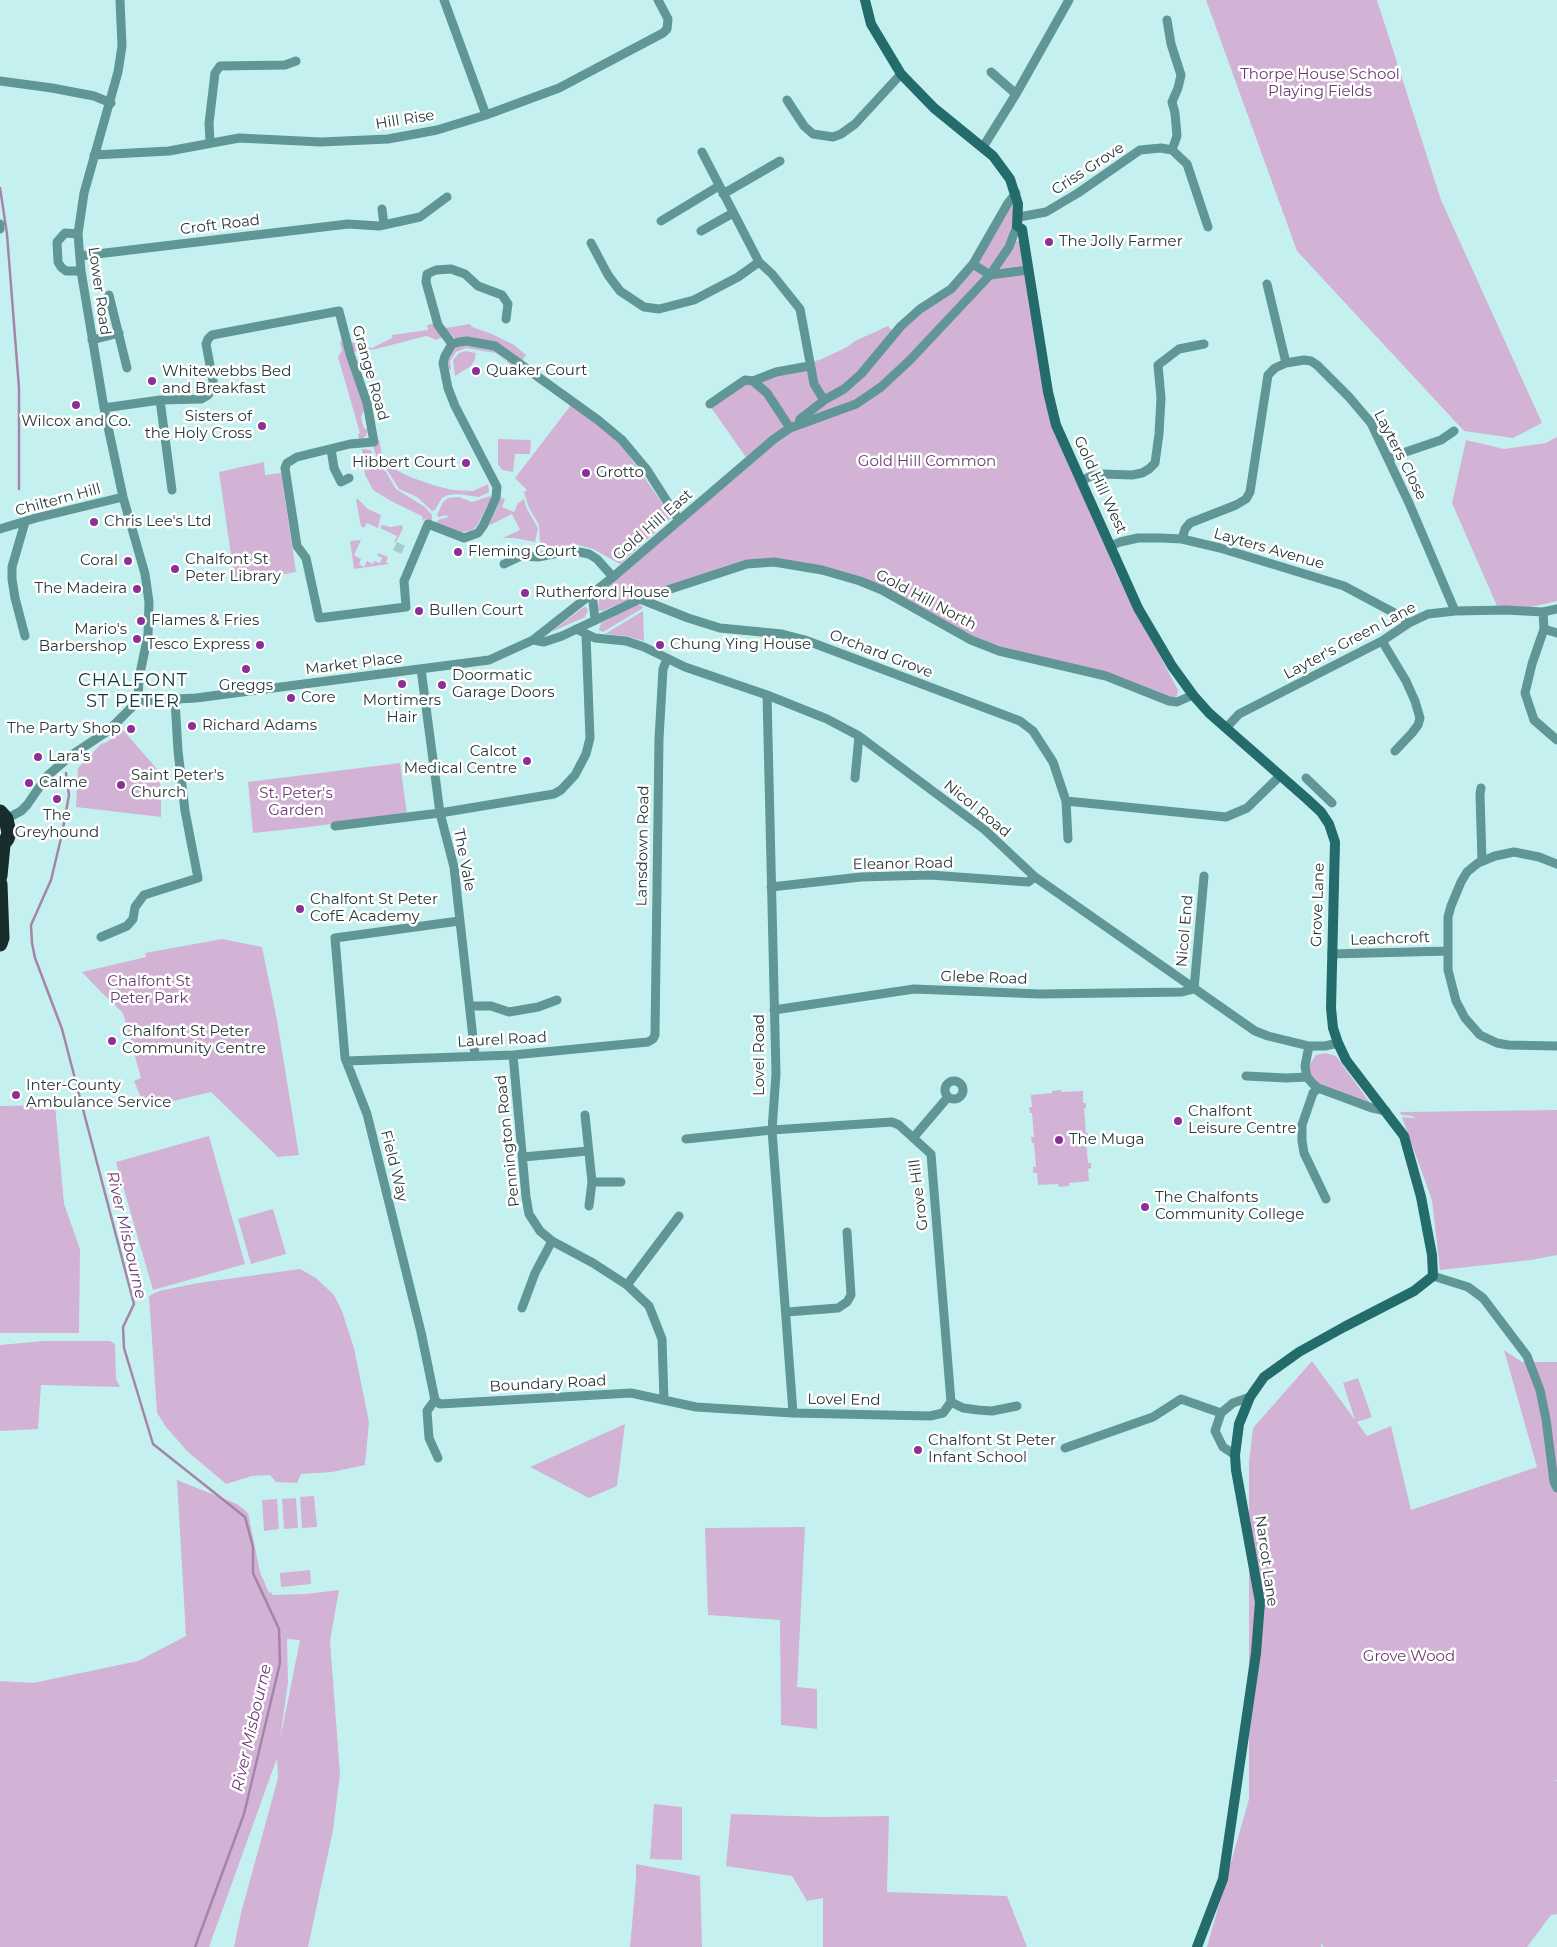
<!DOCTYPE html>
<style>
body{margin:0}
canvas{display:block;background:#c4f1f0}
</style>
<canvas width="1557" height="1947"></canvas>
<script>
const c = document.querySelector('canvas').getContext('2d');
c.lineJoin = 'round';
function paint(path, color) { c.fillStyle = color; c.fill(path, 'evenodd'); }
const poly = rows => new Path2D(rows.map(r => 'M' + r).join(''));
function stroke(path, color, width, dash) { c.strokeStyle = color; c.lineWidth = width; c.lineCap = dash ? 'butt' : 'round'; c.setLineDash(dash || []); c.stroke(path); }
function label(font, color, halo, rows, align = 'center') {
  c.font = font + ' Montserrat,sans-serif'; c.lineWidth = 5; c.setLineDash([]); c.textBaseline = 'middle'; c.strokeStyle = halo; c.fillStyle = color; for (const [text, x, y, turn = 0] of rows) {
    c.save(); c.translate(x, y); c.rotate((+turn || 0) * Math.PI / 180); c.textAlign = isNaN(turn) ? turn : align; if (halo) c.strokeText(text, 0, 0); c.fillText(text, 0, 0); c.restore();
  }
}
const green = poly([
 [1206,0,1377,0,1441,200,1542,423,1513,438,1464,431,1297,251],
 [1010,204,1013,204,1015,215,1011,233,1016,241,1020,241,1049,416,1118,577,1178,690,1177,696,1173,698,1010,651,976,639,898,596,767,558,745,560,635,597,602,611,598,610,599,600,603,591,750,463,710,406,741,384,822,359,847,347,855,341,888,326,896,334,920,314,952,292],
 [435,323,442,337,437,340,426,336,376,349,353,352,350,343,362,341,365,347,372,348,392,338,392,335,428,330,427,325],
 [470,324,472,327,492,334,514,345,526,355,522,361,497,343,456,340,445,328],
 [342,341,363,404,364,410,361,417,364,428,368,430,366,436,362,439,359,439,358,434,360,433,338,357,342,351,340,342],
 [463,345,492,349,507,361,511,361,523,370,520,372,496,353,466,348,456,352,450,361,451,370,447,368,446,363,451,351,456,347],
 [466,351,476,353,475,359,471,366,455,376,453,360,459,353],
 [571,405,589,416,623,447,672,517,620,564,593,549,575,544,550,549,540,544,539,525,529,508,524,492,527,490,515,478],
 [1557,437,1557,601,1531,607,1497,606,1452,503,1466,440,1504,449,1546,443],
 [379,439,382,455,387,462,394,469,410,477,433,485,452,490,473,491,488,484,489,492,479,497,458,494,448,495,442,498,435,510,432,511,417,497,399,489,384,465,378,460,373,447,377,445],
 [498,439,531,440,530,454,515,454,513,472,502,470,498,464],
 [362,449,371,450,375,462,386,472,396,489,425,507,432,515,432,521,425,519,423,521,422,516,391,501,373,490,365,475],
 [264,462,265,475,281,473,296,572,235,583,219,472],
 [490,496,492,497,487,506,477,526,472,530,460,533,436,523,438,520,448,517,447,515,438,517,437,515,443,502,448,498,459,497,472,502],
 [502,497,505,500,502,507,514,512,518,503,524,499,527,509,538,528,535,542,515,538,503,538,520,530,512,514,488,526],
 [358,499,368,509,381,515,378,528,367,523,364,528,361,526,356,500],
 [382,525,391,527,402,525,403,528,396,542,394,542,397,536,380,528],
 [361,540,354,555,361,559,359,564,364,567,367,561,373,564,374,561,380,563,382,558,377,555,378,553,388,557,386,562,389,564,354,569,350,541],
 [634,605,641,605,643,608,603,632,599,630,601,623],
 [584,607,586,607,588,610,585,617,551,632],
 [643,611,644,641,626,636,605,634],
 [123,730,157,769,161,789,161,817,76,807,78,768,101,744,107,742],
 [400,763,407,814,301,828,253,833,248,782],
 [222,939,262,947,277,1020,299,1155,278,1157,211,1092,152,1106,142,1100,134,1081,141,1078,123,1013,101,992,82,972,146,957,145,953],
 [1325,1053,1336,1056,1370,1103,1340,1094,1314,1081,1311,1077,1309,1066,1316,1055],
 [1061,1090,1061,1092,1083,1091,1083,1103,1086,1103,1086,1108,1084,1108,1086,1133,1088,1133,1089,1138,1086,1139,1088,1163,1091,1163,1091,1168,1088,1169,1089,1181,1069,1183,1069,1186,1059,1187,1058,1184,1038,1185,1037,1173,1033,1173,1033,1167,1036,1167,1034,1143,1032,1143,1031,1137,1034,1137,1032,1113,1030,1113,1029,1107,1032,1107,1031,1095,1052,1093,1052,1091],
 [55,1105,64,1204,80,1249,79,1333,0,1333,0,1106],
 [1557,1110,1557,1255,1531,1260,1440,1270,1432,1200,1402,1117,1416,1118,1412,1116,1401,1115,1400,1112],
 [209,1136,245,1264,153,1290,116,1162],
 [273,1209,286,1254,251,1264,238,1219],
 [300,1269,316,1278,334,1295,342,1311,354,1348,369,1422,365,1465,332,1472,301,1474,297,1483,276,1482,270,1475,252,1476,226,1484,187,1451,166,1427,157,1413,149,1296,159,1291,198,1283],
 [44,1341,110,1341,115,1344,116,1379,120,1387,41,1385,38,1429,0,1431,0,1345],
 [1504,1350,1522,1362,1557,1362,1557,1780,1554,1780,1557,1781,1557,1914,1551,1915,1527,1947,1324,1947,1321,1943,1321,1947,1207,1947,1249,1799,1249,1462,1253,1428,1312,1361,1355,1420,1343,1383,1358,1378,1372,1417,1357,1422,1367,1436,1391,1426,1411,1510,1537,1467],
 [625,1424,617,1486,589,1498,530,1467],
 [177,1480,237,1504,248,1513,260,1572,269,1593,271,1592,273,1595,306,1594,339,1590,330,1641,340,1774,333,1830,308,1947,234,1947,241,1913,278,1778,277,1758,209,1947,0,1947,0,1681,33,1683,138,1661,186,1636],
 [287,1639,300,1640,280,1740,288,1682],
 [314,1496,317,1527,302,1528,300,1497],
 [296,1498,298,1528,284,1529,282,1499],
 [277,1499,279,1529,264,1531,262,1500],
 [805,1527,797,1687,817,1689,817,1729,781,1725,780,1620,708,1615,705,1528],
 [310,1570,311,1584,281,1587,280,1573],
 [654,1804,682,1807,682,1860,650,1859],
 [731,1814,824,1817,889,1816,887,1892,1007,1896,1027,1947,823,1947,823,1898,807,1901,792,1876,726,1866],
 [636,1864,700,1876,702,1947,630,1947,636,1880]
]);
const stream = poly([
 [0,188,7,234,19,388,19,489],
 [66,773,69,795,62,834,51,880,31,925,32,943,35,958,62,1029,134,1304,123,1327,124,1348,153,1444,245,1517,253,1547,253,1573,279,1629,280,1663,244,1814,195,1947]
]);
const streetTunnel = poly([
 [395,546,406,551]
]);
const street = poly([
 [444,0,486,115],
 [1167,20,1171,44,1181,75,1178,88,1172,102,1175,113,1177,136,1172,150],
 [991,72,1016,94],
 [0,81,52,88,94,96,111,103],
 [787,100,804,126,813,134,833,137,841,134,855,124,901,74],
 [210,142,209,123,213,90,215,73,220,66,285,65,296,61],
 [983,147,1016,94,1069,0],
 [702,152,759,262,772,274,800,309,814,384,822,397,826,399,800,419,799,424],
 [94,155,169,151,239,138,321,142,388,139,437,130,486,115,559,88,663,33,667,29,668,19,658,0],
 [723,194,780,161],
 [382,209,384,225],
 [1019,217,1046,212,1078,193,1140,150,1161,148,1172,150,1187,164,1208,227],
 [661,221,719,186],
 [0,224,0,229],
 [701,231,733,213],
 [78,234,65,233,57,242,58,262,61,267,66,271,81,271],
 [591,243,608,275,620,291,644,307,659,309,694,300,738,277,759,262],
 [80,256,348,224,379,226,420,217,447,197],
 [973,264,990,275,1028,270],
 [1267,284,1286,363],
 [109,295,127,368],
 [92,340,119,333],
 [452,344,438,325,426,282,427,274,436,270,451,269,465,274,478,286,502,295,508,304,506,319],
 [753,381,776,372,809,366],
 [826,399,844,389,861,374,901,326,920,309,951,289,973,264,1008,203,1016,193],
 [160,400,172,490],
 [710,404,745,380,753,381,767,393,790,428],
 [104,408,160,400,201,399,208,395,212,389,213,381,206,344,208,339,212,335,339,311,350,354,367,403,374,442,350,444,297,457,287,463,285,468,297,546,306,558,319,618,406,607,404,581,428,524,464,538,478,533,483,526,496,498,497,487,455,406,448,388,443,363,445,356,452,344,459,342,467,341,495,346,598,420,622,440,647,470,679,520],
 [331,449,334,468,341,482,349,478],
 [1388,458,1441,440,1454,431],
 [1081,481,1091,476,1102,474,1132,475,1142,473,1149,469,1155,463,1159,434,1161,398,1158,365,1179,349,1204,344],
 [0,529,36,518,123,497],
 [1182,539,1185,529,1190,523,1236,505,1246,499,1250,492,1268,375,1275,368,1286,363,1304,360,1311,361,1317,365,1349,397,1371,423,1409,503,1455,611],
 [1111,546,1120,542,1138,538,1161,538,1182,539,1220,548,1344,586,1402,617,1409,623],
 [504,564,521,556,538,557,569,551,579,552,589,554,597,559,613,577],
 [592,593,595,619],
 [640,599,688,618,720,628,782,634,805,640,1020,721,1033,731,1053,762,1066,801,1226,817,1247,808,1280,776],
 [1543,612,1544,629,1532,664,1525,693,1534,720,1557,740],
 [576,629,595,638,626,641,644,647,685,667,767,695,827,719,859,736,985,830,1035,877,1255,1031,1268,1036,1309,1046,1325,1046,1338,1043],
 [1544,629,1557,633],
 [25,636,15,598,12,579,12,567,25,522],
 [533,640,544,642,562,636,640,599,747,564,774,562,822,570,860,581,882,590,971,640,999,651,1106,676,1169,701,1177,702,1193,695],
 [1382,641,1406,681,1415,701,1420,718,1418,725,1412,733,1395,751],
 [421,669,440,813,454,867,475,1056],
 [767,695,776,1074,772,1130,793,1413],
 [138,701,196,698,489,660,533,640,613,577,774,439,790,428,856,404,881,387,910,360,990,275,1009,247,1017,226],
 [1227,727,1239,714,1382,641,1409,623,1428,614,1455,611,1506,610,1543,612,1557,609],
 [855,778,859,736],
 [1306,778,1332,803],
 [1481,788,1480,794,1482,861],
 [1066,801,1068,839],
 [6,819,21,811,27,805,47,776,73,754,108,731,138,701,139,678,148,635,149,602,145,574,123,497,104,408,81,271,78,234,84,193,118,72,122,46,120,0],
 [335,826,440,813,554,794,561,790,575,775,586,754,590,738,586,635],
 [1557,864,1539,857,1514,852,1495,856,1478,863,1467,872,1461,882,1451,906,1448,917,1448,970,1456,1001,1465,1018,1480,1035,1497,1043,1508,1045,1557,1046],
 [771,887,861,877,930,875,1028,882,1035,877],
 [101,937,127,926,133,919,135,907,144,895,198,878,185,811,178,751,175,700],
 [1332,954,1448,951],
 [471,1006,491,1006,509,1012,538,1007,557,1000],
 [774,1010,914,989,1040,994,1182,992,1194,989,1204,876],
 [1309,1046,1305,1066,1307,1077,1313,1084,1318,1088,1372,1108,1386,1111],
 [513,1055,526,1197,529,1214,540,1231,552,1241,593,1263,627,1285,649,1306,662,1339,664,1400],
 [346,1061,513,1055,648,1042,653,1039,655,1035,659,739,663,669,667,659],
 [1246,1076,1286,1078,1307,1077],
 '945 1090a9 9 0 1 1 18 0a9 9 0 1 1-18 0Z',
 [1318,1088,1313,1093,1302,1125,1302,1141,1304,1153,1326,1199],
 [585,1115,592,1182,589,1206],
 [913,1138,948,1097],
 [686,1139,772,1130,892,1122,899,1125,931,1154,951,1402],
 [523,1157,588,1151],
 [592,1182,621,1182],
 [1433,1276,1468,1287,1483,1298,1527,1356,1540,1390,1546,1419,1554,1482,1557,1488],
 [627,1285,679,1216],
 [522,1308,535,1273,552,1241],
 [787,1312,838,1308,847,1302,851,1295,847,1232],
 [435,1400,421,1332,367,1114,345,1058,335,938,459,921],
 [435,1400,440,1404,631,1393,696,1407,793,1413,930,1416,943,1413,951,1402,963,1408,978,1410,992,1411,1017,1406],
 [435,1400,427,1411,429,1438,438,1458],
 [1065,1448,1153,1417,1181,1399,1221,1413],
 [1235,1455,1223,1447,1215,1431,1221,1413,1233,1403,1250,1397]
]);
const secondary = poly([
 [865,0,871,24,901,74,934,108,993,156,1010,179,1018,204,1017,226,1022,229,1048,392,1056,425,1138,608,1172,666,1193,695,1209,713,1307,799,1321,812,1329,824,1335,842,1331,1008,1333,1028,1338,1043,1346,1060,1404,1136,1421,1197,1432,1255,1433,1276,1414,1291,1344,1327,1299,1352,1264,1377,1250,1397,1239,1424,1235,1455,1236,1470,1260,1602,1256,1653,1223,1879,1197,1947]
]);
const highway = poly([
 [0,812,6,819,9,833,7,839,0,848],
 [0,876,3,845],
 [0,884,2,938,0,944]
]);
const markers = [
 [1049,242,5,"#8e2f98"],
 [476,371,5,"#8e2f98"],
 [152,381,5,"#8e2f98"],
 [76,405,5,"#8e2f98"],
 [262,426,5,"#8e2f98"],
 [466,463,5,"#8e2f98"],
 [586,473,5,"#8e2f98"],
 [94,522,5,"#8e2f98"],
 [458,552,5,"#8e2f98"],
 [128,561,5,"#8e2f98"],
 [175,569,5,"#8e2f98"],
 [137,589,5,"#8e2f98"],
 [525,593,5,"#8e2f98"],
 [419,611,5,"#8e2f98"],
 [141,621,5,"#8e2f98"],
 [137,639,5,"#8e2f98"],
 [260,645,5,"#8e2f98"],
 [660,645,5,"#8e2f98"],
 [246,669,5,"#8e2f98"],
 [402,684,5,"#8e2f98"],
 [442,685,5,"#8e2f98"],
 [291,698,5,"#8e2f98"],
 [192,726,5,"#8e2f98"],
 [131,729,5,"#8e2f98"],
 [38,757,5,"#8e2f98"],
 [527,761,5,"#8e2f98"],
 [29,783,5,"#8e2f98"],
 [121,785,5,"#8e2f98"],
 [57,799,5,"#8e2f98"],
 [300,909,5,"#8e2f98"],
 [112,1041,5,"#8e2f98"],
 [16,1095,5,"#8e2f98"],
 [1178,1121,5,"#8e2f98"],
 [1059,1140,5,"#8e2f98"],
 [1145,1207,5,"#8e2f98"],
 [918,1450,5,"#8e2f98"]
];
const parkNames = [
 ["Thorpe House School",1320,75],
 ["Playing Fields",1320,92],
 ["Gold Hill Common",927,462],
 ["St. Peter's",296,794],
 ["Garden",296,811],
 ["Chalfont St",149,982],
 ["Peter Park",149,999],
 ["Grove Wood",1409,1657]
];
const streetNames = [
 ["Hill Rise",405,120,-9],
 ["Criss Grove",1088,169,-33],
 ["Croft Road",220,225,-7],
 ["Lower Road",99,291,82],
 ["Grange Road",370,373,74],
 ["Layters Close",1400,455,63],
 ["Gold Hill West",1100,485,65],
 ["Chiltern Hill",58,500,-15],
 ["Gold Hill East",653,525,-41],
 ["Layters Avenue",1269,549,16],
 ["Gold Hill North",926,600,28],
 ["Layter's Green Lane",1350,641,-28],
 ["Orchard Grove",881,654,21],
 ["Market Place",354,664,-7],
 ["Nicol Road",977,809,39],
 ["Lansdown Road",643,846,-89],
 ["The Vale",464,860,79],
 ["Eleanor Road",903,864,-1],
 ["Grove Lane",1318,905,-88],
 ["Nicol End",1185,931,-85],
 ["Leachcroft",1390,939,-2],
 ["Glebe Road",984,978,2],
 ["Laurel Road",502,1040,-3],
 ["Lovel Road",760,1055,-90],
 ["Pennington Road",508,1141,-96],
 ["Field Way",394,1166,76],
 ["Grove Hill",919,1195,-97],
 ["Boundary Road",548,1384,-3],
 ["Lovel End",844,1400,1],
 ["Narcot Lane",1266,1561,82]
];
const poiNames = [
 ["The Jolly Farmer",1059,242],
 ["Quaker Court",486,371],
 ["Whitewebbs Bed",162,372],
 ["and Breakfast",162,389],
 ["Sisters of",252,417,"right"],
 ["the Holy Cross",252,434,"right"],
 ["Wilcox and Co.",76,422,"center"],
 ["Hibbert Court",456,463,"right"],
 ["Grotto",596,473],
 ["Chris Lee's Ltd",104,522],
 ["Fleming Court",468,552],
 ["Chalfont St",185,560],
 ["Peter Library",185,577],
 ["Coral",118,561,"right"],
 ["The Madeira",127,589,"right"],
 ["Rutherford House",535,593],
 ["Bullen Court",429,611],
 ["Flames & Fries",151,621],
 ["Mario's",127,630,"right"],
 ["Barbershop",127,647,"right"],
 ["Tesco Express",250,645,"right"],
 ["Chung Ying House",670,645],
 ["Doormatic",452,676],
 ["Garage Doors",452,693],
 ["Greggs",246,686,"center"],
 ["Core",301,698],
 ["Mortimers",402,701,"center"],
 ["Hair",402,718,"center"],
 ["Richard Adams",202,726],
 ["The Party Shop",121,729,"right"],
 ["Calcot",517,752,"right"],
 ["Medical Centre",517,769,"right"],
 ["Lara's",48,757],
 ["Saint Peter's",131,776],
 ["Church",131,793],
 ["Calme",39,783],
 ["The",57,816,"center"],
 ["Greyhound",57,833,"center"],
 ["Chalfont St Peter",310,900],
 ["CofE Academy",310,917],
 ["Chalfont St Peter",122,1032],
 ["Community Centre",122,1049],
 ["Inter-County",26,1086],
 ["Ambulance Service",26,1103],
 ["Chalfont",1188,1112],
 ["Leisure Centre",1188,1129],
 ["The Muga",1069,1140],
 ["The Chalfonts",1155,1198],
 ["Community College",1155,1215],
 ["Chalfont St Peter",928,1441],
 ["Infant School",928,1458]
];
const waterNames = [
 ["River Misbourne",126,1235,77],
 ["River Misbourne",252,1728,-77]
];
const quarterNames = [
 ["CHALFONT",133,681],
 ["ST PETER",133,702]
];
paint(green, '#d2b3d5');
stroke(stream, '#a684aa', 2.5);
stroke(streetTunnel, '#a5cccb', 9, [9, 4.5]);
stroke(street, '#609695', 9);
stroke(secondary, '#246b6b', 10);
stroke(highway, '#192c2c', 15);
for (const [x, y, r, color] of markers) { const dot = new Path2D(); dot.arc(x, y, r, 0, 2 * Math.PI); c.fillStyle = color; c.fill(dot); stroke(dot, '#fff', 2); }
label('15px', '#6b3d6f', '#fff', parkNames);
label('15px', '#283a39', '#fff', streetNames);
label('15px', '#283a39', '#fff', poiNames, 'left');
label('italic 16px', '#6a3c6e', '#fff', waterNames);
c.letterSpacing = '1px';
label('18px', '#103a3a', '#fff', quarterNames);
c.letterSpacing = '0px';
</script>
